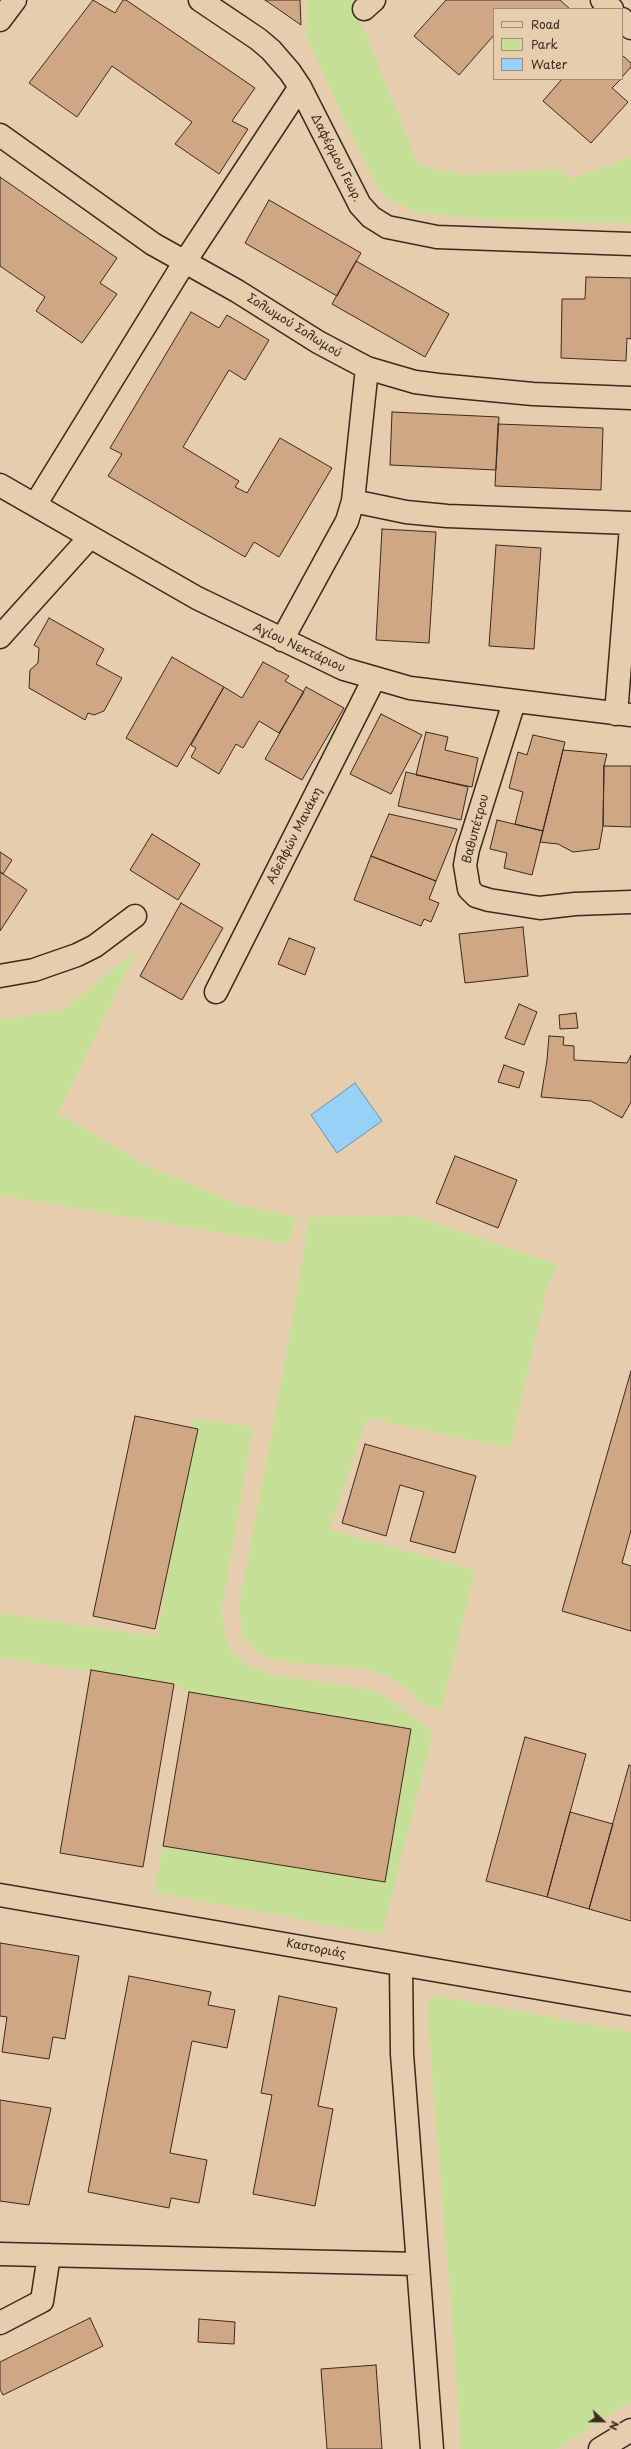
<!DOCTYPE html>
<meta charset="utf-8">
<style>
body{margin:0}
#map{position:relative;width:631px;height:2449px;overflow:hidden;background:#e6cdae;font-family:"Playpen Sans",sans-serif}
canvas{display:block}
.legend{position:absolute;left:493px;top:8px;width:130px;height:72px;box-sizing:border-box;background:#e6cdae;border:1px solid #a28c74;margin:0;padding:5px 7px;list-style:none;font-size:12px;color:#3b2a1e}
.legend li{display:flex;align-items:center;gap:8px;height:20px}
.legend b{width:20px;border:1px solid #a28c74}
.north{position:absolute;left:583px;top:2401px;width:40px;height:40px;-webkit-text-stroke:3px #e6cdae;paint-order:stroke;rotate:112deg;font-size:11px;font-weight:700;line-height:16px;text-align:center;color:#3b2a1e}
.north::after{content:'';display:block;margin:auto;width:14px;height:18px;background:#3b2a1e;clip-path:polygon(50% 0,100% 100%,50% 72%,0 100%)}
</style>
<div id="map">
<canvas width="631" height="2449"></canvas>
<ul class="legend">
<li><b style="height:5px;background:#e6cdae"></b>Road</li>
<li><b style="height:11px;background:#c5e096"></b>Park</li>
<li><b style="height:11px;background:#97d1f7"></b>Water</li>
</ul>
<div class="north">N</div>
</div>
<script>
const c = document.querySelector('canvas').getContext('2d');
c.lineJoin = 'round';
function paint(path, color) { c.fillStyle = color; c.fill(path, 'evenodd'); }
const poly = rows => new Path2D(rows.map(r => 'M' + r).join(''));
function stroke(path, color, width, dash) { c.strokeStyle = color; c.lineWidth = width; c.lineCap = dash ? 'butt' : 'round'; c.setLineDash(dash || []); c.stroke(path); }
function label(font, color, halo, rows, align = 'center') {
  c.font = font + ' "Playpen Sans",sans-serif'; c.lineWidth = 3; c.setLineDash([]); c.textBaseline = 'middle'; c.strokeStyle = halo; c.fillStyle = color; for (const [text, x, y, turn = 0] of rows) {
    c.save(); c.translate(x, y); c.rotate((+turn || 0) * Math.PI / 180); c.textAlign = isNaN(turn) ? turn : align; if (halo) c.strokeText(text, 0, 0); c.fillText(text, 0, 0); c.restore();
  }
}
const green = poly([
 [307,0,357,0,356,10,417,162,430,168,464,175,558,169,570,179,631,157,631,223,489,220,417,212,386,198,378,188,359,151,306,37],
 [136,951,58,1113,143,1164,239,1205,297,1217,288,1244,0,1195,0,1020,63,1010],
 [412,1216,558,1265,547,1288,510,1448,367,1418,329,1530,475,1570,441,1711,423,1704,408,1689,385,1675,360,1668,295,1663,263,1657,242,1636,239,1605,278,1400,306,1239,307,1217],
 [194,1418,253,1427,221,1613,230,1650,249,1666,274,1675,374,1690,392,1701,433,1733,382,1935,154,1892,163,1846,385,1882,411,1729,189,1692,174,1684,0,1658,0,1613,157,1637],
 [432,1995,631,2032,631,2401,557,2449,461,2449,452,2318,427,2010]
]);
const water = poly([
 [355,1083,382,1121,337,1153,311,1115,355,1083]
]);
const building = poly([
 [93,0,115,13,123,0,126,0,255,88,232,121,248,129,219,174,175,144,192,122,112,66,77,117,29,83,93,0],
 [265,0,300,0,301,25,265,0],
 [446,0,560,0,570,9,494,9,494,35,459,75,414,36,446,0],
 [622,55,631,63,631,67,622,77,622,55],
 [562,79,621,79,612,88,628,102,591,143,543,101,562,79],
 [0,177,117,258,100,283,117,294,82,343,36,311,45,297,0,266,0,177],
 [269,200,361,253,337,296,245,243,269,200],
 [356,261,449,314,425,357,332,304,356,261],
 [586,277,631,278,631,339,627,338,626,361,561,358,562,299,585,299,586,277],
 [191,312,219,328,227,315,269,340,245,380,229,370,183,447,239,481,235,487,247,493,280,438,332,468,279,557,254,542,245,557,108,476,122,454,110,448,191,312],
 [392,412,499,417,496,470,390,465,392,412],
 [498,424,603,428,601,490,495,486,498,424],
 [382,529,436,532,429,643,376,640,382,529],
 [496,545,541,548,534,649,489,646,496,545],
 [49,618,104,649,96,664,122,678,104,711,94,715,88,713,85,720,29,688,30,670,38,663,39,648,34,645,49,618],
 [172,657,224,687,177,767,126,738,172,657],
 [263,662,289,676,285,681,304,692,279,733,259,721,243,748,236,744,219,774,191,757,196,748,191,745,224,687,242,698,263,662],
 [306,687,344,708,302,780,265,759,306,687],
 [381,714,422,735,391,794,350,774,381,714],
 [426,732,448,737,445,750,478,758,472,787,416,775,426,732],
 [533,735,565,742,543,831,515,824,523,792,509,788,518,752,527,755,533,735],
 [563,750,607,754,604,766,603,826,599,849,573,852,558,844,540,842,563,750],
 [604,766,631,766,631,827,603,826,604,766],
 [406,772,468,787,461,820,398,806,406,772],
 [389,814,457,829,436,881,371,856,389,814],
 [497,820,543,831,532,875,504,868,507,853,490,849,497,820],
 [152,834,200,864,178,900,130,870,152,834],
 [0,852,12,860,3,874,0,872,0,852],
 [371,856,436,881,429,899,439,903,431,922,424,919,421,926,354,900,371,856],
 [0,872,27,890,0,931,0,872],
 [181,903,223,928,182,1000,140,976,181,903],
 [523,927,528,976,465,983,459,934,523,927],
 [289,938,315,948,305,975,278,964,289,938],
 [519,1004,537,1012,524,1045,505,1038,519,1004],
 [576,1013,578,1028,560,1029,559,1015,576,1013],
 [549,1036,564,1037,563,1045,574,1046,574,1060,627,1063,631,1055,631,1102,622,1118,591,1101,541,1097,547,1060,549,1036],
 [504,1065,524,1072,519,1088,498,1082,504,1065],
 [455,1156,517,1180,498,1228,436,1203,455,1156],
 [631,1371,631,1530,622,1563,631,1566,631,1631,562,1611,631,1371],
 [135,1416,198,1429,155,1629,93,1616,135,1416],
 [365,1444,476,1476,455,1553,410,1541,424,1492,400,1485,386,1536,342,1523,365,1444],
 [91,1670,174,1684,143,1867,60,1853,91,1670],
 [189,1692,411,1729,385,1882,163,1846,189,1692],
 [525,1737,586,1754,547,1897,486,1881,525,1737],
 [629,1765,631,1766,631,1921,589,1909,629,1765],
 [570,1812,613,1824,589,1909,547,1897,570,1812],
 [0,1943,79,1956,65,2039,53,2037,49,2059,2,2052,7,2017,0,2016,0,1943],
 [129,1976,211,1992,208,2005,235,2010,227,2048,192,2041,170,2153,207,2160,199,2203,171,2198,169,2208,88,2192,129,1976],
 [279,1996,337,2008,318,2106,333,2109,315,2206,253,2194,272,2095,261,2093,279,1996],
 [0,2100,51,2108,29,2205,0,2201,0,2100],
 [90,2318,103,2346,3,2395,0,2389,0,2362,90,2318],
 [199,2319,235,2322,234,2344,198,2342,199,2319],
 [376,2365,382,2449,327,2449,321,2369,376,2365]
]);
const minor = poly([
 [200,0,258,39,271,50,290,72,300,87,360,205,371,217,387,227,437,237,631,244],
 [602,0,612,9],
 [364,9,374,0],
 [622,19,631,28],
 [0,20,15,0],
 [0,135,153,244,237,291,318,342,367,368,415,382,438,385,533,394,631,398],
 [0,485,197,598,344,669,410,688,631,715],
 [353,501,406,512,447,516,631,523],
 [35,505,184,263,300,87],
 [0,637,90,537],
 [282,640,347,521,353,501,367,368],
 [514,702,468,849,465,865,469,889,476,896,489,900,540,908,575,904,631,902],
 [616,714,631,527],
 [0,976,34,970,77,955,95,946,135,916],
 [216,992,374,679],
 [0,1895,631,2004],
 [401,1965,402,2054,432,2449],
 [0,2254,418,2264],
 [0,2323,42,2301,49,2255],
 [600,2449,631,2430]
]);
const streetNames = [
 ["Δαφέρμου Γεωρ.",336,158,63],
 ["Σολωμού Σολωμού",294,326,32],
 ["Αγίου Νεκτάριου",299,648,25],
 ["Βαθυπέτρου",476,829,-75],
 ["Αδελφών Μανάκη",295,836,-63],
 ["Καστοριάς",316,1949,11]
];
paint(green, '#c5e096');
paint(water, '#97d1f7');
stroke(water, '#728ea0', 1);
paint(building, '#d0a784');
stroke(building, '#3b2a1e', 1);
stroke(minor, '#3b2a1e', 25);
stroke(minor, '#e6cdae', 22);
label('12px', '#3b2a1e', '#e6cdae', streetNames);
</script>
